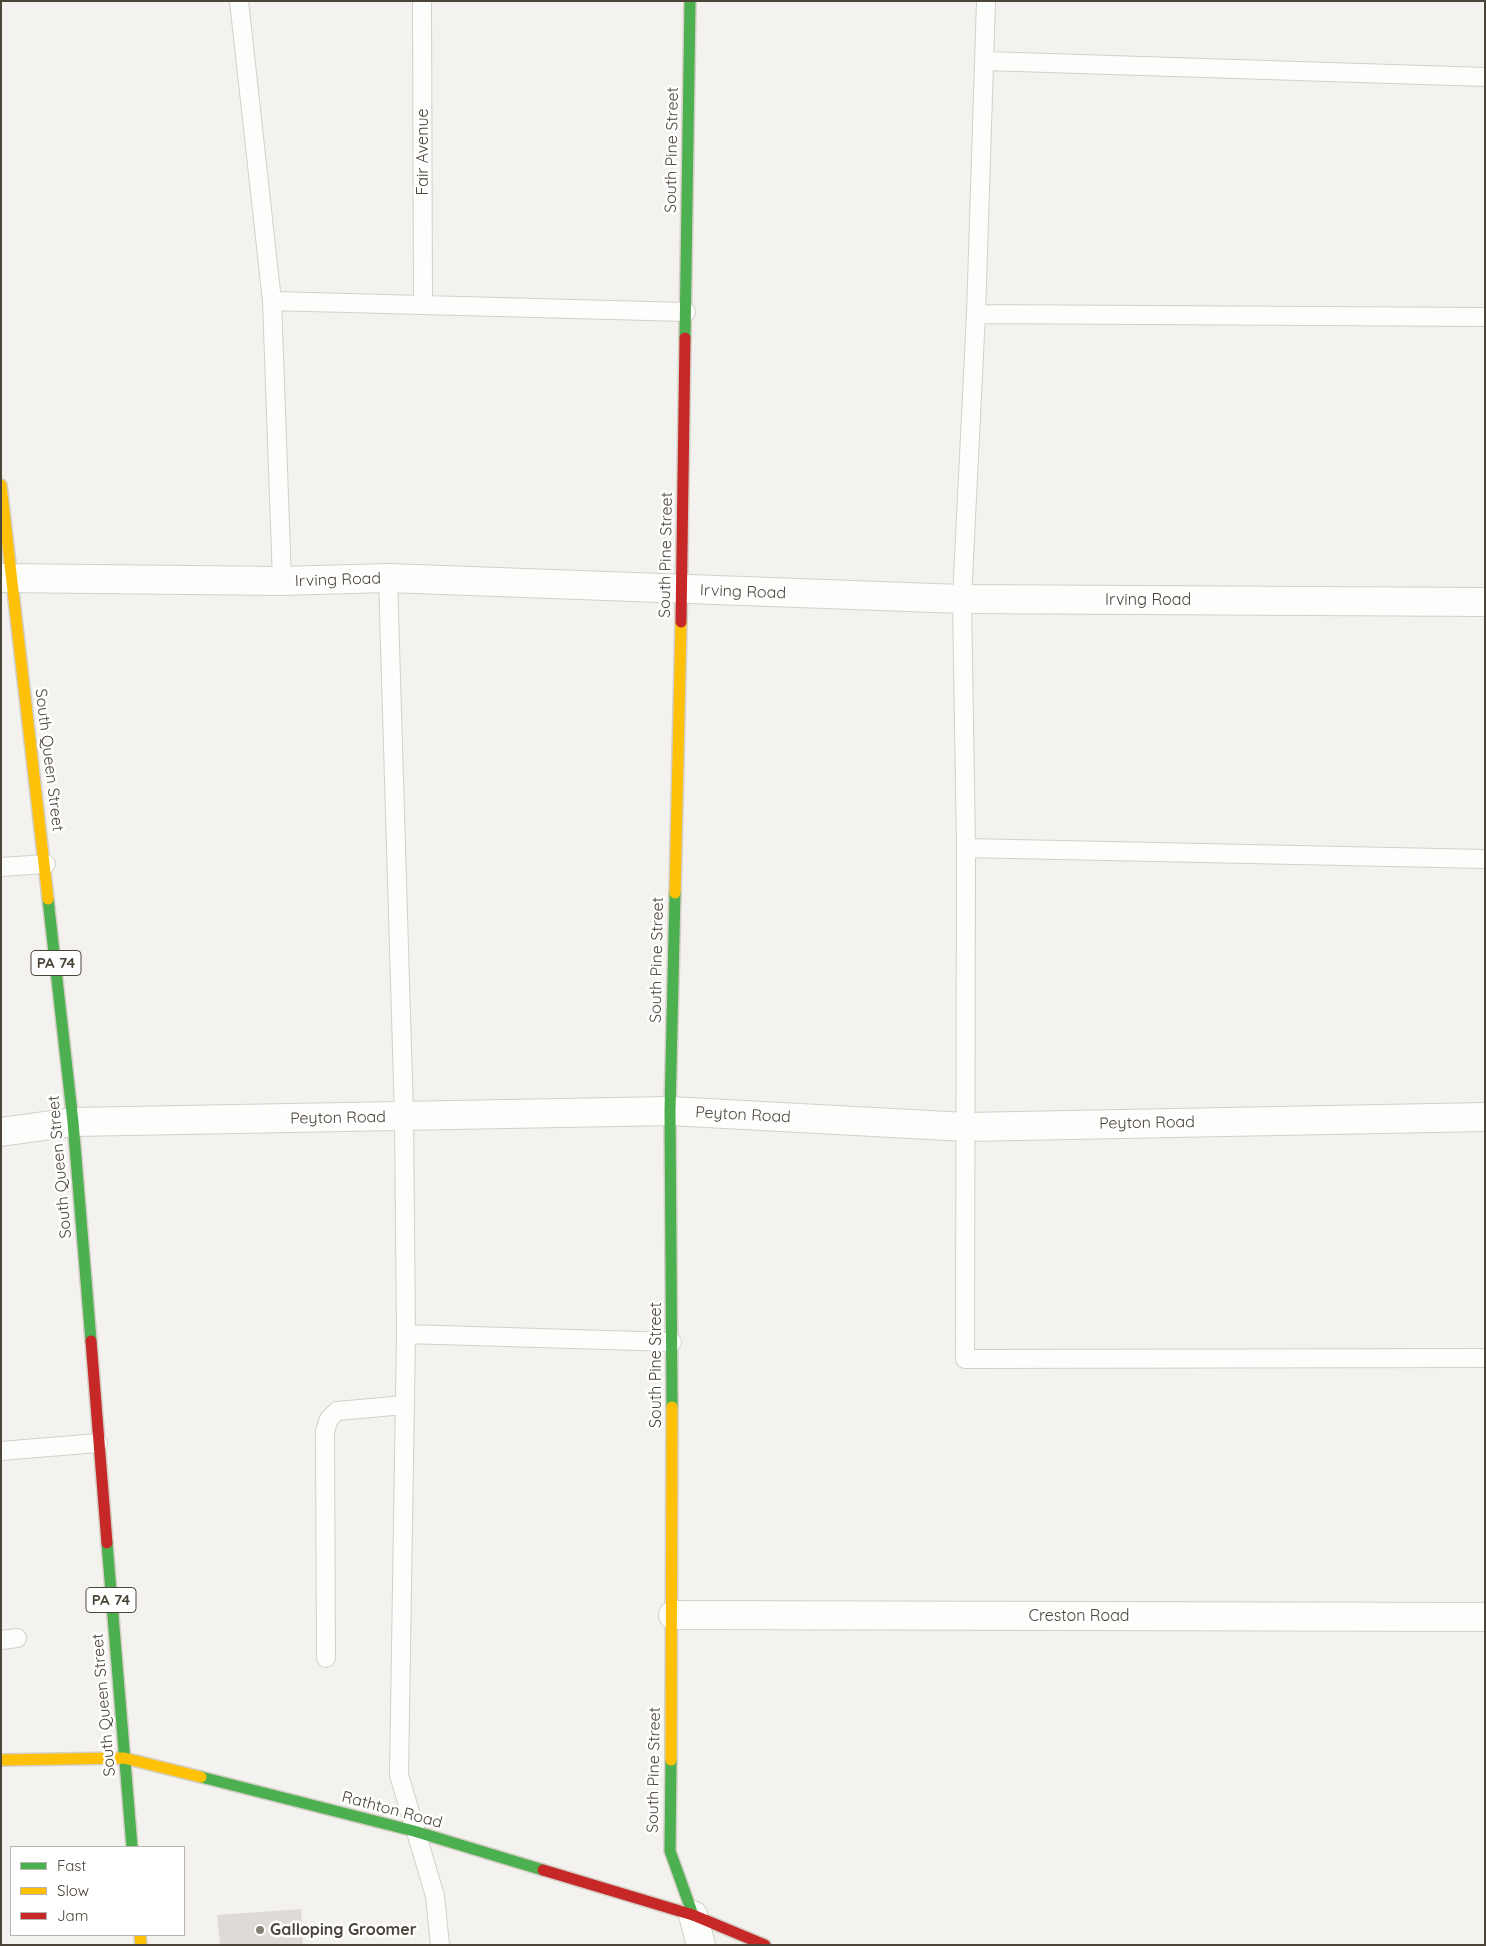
<!DOCTYPE html>
<style>
body{margin:0}
#map{position:relative;width:1486px;height:1946px;overflow:hidden;background:#f4f2ee;font-family:Quicksand,sans-serif}
canvas{display:block}
.frame{position:absolute;inset:0;border:2px solid #4b4439;pointer-events:none}
.legend{position:absolute;left:10px;top:1846px;width:175px;height:90px;box-sizing:border-box;background:#fff;border:1px solid #b7b4b0;margin:0;padding:6px 9px;list-style:none;font-size:15px;color:#4b4439}
.legend li{display:flex;align-items:center;gap:10px;height:25px}
.legend b{width:25px;border:1px solid #b7b4b0}
</style>
<div id="map">
<canvas width="1486" height="1946"></canvas>
<div class="frame"></div>
<ul class="legend">
<li><b style="height:6px;background:#4caf50"></b>Fast</li>
<li><b style="height:6px;background:#ffc107"></b>Slow</li>
<li><b style="height:6px;background:#c62828"></b>Jam</li>
</ul>
</div>
<script>
const c = document.querySelector('canvas').getContext('2d');
c.lineJoin = 'round';
function paint(path, color) { c.fillStyle = color; c.fill(path, 'evenodd'); }
const poly = rows => new Path2D(rows.map(r => 'M' + r).join(''));
function stroke(path, color, width, dash) { c.strokeStyle = color; c.lineWidth = width; c.lineCap = dash ? 'butt' : 'round'; c.setLineDash(dash || []); c.stroke(path); }
function label(font, color, halo, rows, align = 'center') {
  c.font = font + ' Quicksand,sans-serif'; c.lineWidth = 5; c.setLineDash([]); c.textBaseline = 'middle'; c.strokeStyle = halo; c.fillStyle = color; for (const [text, x, y, turn = 0] of rows) {
    c.save(); c.translate(x, y); c.rotate((+turn || 0) * Math.PI / 180); c.textAlign = isNaN(turn) ? turn : align; if (halo) c.strokeText(text, 0, 0); c.fillText(text, 0, 0); c.restore();
  }
}
const building = poly([
 [301,1909,303,1945,220,1945,217,1915]
]);
const lane = poly([
 [239,1,272,301,282,581],
 [422,1,423,304],
 [986,1,976,314,962,599,966,848,965,1359,1485,1358],
 [986,61,1485,77],
 [272,301,686,312],
 [976,314,1485,317],
 [388,578,404,1116,406,1334,399,1775,435,1896,440,1945],
 [966,848,1485,859],
 [1,867,46,864],
 [406,1334,672,1342],
 [1,1451,98,1443],
 [1,1640,17,1638],
 [326,1658,325,1431,329,1419,337,1411,404,1405]
]);
const street = poly([
 [1,578,282,581,388,578,962,599,1485,602],
 [1,1132,73,1122,670,1111,966,1127,1485,1117],
 [673,1615,1485,1617],
 [693,1915,701,1945]
]);
const fast = poly([
 [685,338,690,1],
 [48,899,73,1122,91,1341],
 [672,1407,670,1111,675,893],
 [107,1543,132,1847],
 [671,1760,670,1851,693,1915],
 [201,1777,414,1831,543,1870]
]);
const slow = poly([
 [1,485,48,899],
 [675,893,681,622],
 [1,1760,124,1758,201,1777],
 [671,1760,672,1407],
 [140,1935,141,1945]
]);
const jam = poly([
 [681,622,685,338],
 [91,1341,107,1543],
 [543,1870,693,1915,765,1945]
]);
const markers = [
 [260,1930,5,"#868178"]
];
const shields = [
 [56,963,50],
 [111,1600,50]
];
const shieldNames = [
 ["PA 74",56,963],
 ["PA 74",111,1600]
];
const streetNames = [
 ["South Pine Street",672,150,-89],
 ["Fair Avenue",423,152,-90],
 ["South Pine Street",666,555,-89],
 ["Irving Road",338,580,-2],
 ["Irving Road",743,592,2],
 ["Irving Road",1148,600],
 ["South Queen Street",49,760,83],
 ["South Pine Street",657,960,-89],
 ["Peyton Road",743,1115,3],
 ["Peyton Road",338,1118,-1],
 ["Peyton Road",1147,1123,-1],
 ["South Queen Street",60,1167,-95],
 ["South Pine Street",656,1365,-90],
 ["Creston Road",1079,1616],
 ["South Queen Street",104,1705,-95],
 ["South Pine Street",654,1770,-89],
 ["Rathton Road",392,1810,15]
];
const poiNames = [
 ["Galloping Groomer",270,1930]
];
paint(building, '#dedbd6');
stroke(lane, '#d2d0cb', 20);
stroke(street, '#d2d0cb', 30);
stroke(fast, '#d3cfc5', 14);
stroke(slow, '#d3cfc5', 14);
stroke(jam, '#d3cfc5', 14);
stroke(lane, '#fdfdfc', 18);
stroke(street, '#fdfdfc', 28);
stroke(fast, '#4caf50', 11);
stroke(slow, '#ffc107', 11);
stroke(jam, '#c62828', 11);
for (const [x, y, r, color] of markers) { const dot = new Path2D(); dot.arc(x, y, r, 0, 2 * Math.PI); c.fillStyle = color; c.fill(dot); stroke(dot, '#fff', 2); }
for (const [x, y, w] of shields) { const box = new Path2D(); box.roundRect(x - w / 2, y - 12.5, w, 25, 4); c.fillStyle = '#fff'; c.fill(box); stroke(box, '#4b4439', 1); }
label('bold 15px', '#4b4439', null, shieldNames);
label('16px', '#4b4439', '#fff', streetNames);
label('bold 16px', '#4b4439', '#fff', poiNames, 'left');
</script>
